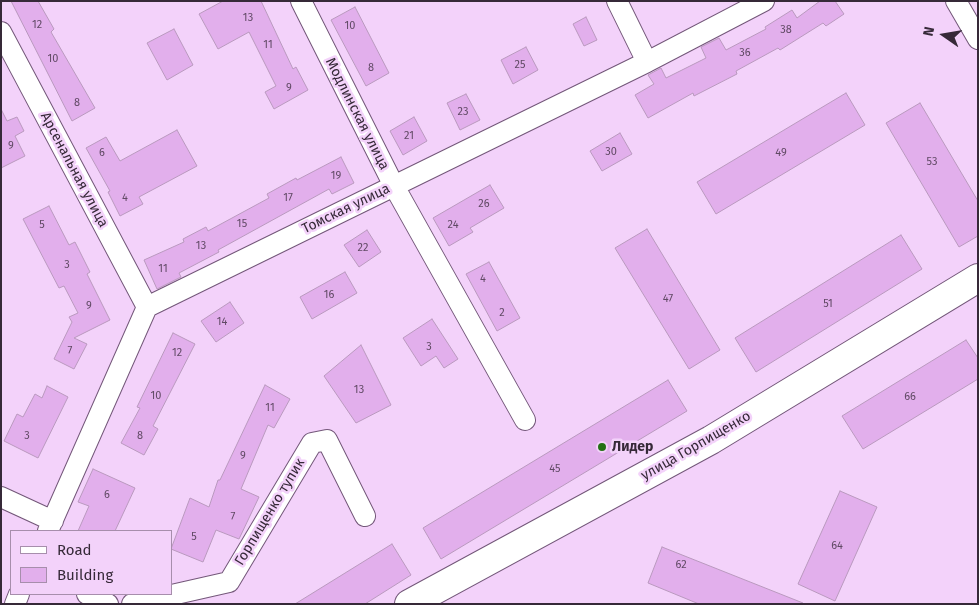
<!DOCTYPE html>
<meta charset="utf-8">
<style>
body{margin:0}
#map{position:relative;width:979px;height:605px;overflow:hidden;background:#f3d2fa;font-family:"Fira Sans",sans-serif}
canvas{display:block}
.frame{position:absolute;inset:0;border:2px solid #362938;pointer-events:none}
.legend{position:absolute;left:10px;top:530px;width:162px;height:65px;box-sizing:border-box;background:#f3d2fa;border:1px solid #a78eac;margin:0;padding:6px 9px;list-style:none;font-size:15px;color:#362938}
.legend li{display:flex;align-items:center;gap:10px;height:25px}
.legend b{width:25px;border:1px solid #a78eac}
.north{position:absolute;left:919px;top:10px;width:50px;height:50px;-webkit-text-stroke:4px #f3d2fa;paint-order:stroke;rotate:283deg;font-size:14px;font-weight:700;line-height:20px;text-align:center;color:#362938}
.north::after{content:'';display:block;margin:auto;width:18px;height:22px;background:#362938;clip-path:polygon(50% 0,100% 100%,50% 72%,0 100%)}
</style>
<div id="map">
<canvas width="979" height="605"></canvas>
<div class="frame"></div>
<ul class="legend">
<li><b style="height:6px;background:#fff"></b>Road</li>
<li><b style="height:14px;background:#e2afec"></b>Building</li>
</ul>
<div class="north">N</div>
</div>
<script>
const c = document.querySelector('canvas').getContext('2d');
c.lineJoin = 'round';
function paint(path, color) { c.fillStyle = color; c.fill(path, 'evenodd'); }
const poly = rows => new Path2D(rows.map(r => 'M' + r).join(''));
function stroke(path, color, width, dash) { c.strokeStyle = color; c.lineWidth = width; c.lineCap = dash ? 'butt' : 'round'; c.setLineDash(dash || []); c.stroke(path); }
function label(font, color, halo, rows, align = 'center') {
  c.font = font + ' "Fira Sans",sans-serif'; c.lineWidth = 5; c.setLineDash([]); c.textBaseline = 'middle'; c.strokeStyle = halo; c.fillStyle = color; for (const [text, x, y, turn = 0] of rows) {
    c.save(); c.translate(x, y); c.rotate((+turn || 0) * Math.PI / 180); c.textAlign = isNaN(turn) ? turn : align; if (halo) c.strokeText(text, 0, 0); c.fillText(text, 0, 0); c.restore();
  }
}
const building = poly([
 [11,1,38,1,54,29,51,32,95,108,72,121,11,1],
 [223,1,261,1,293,69,296,67,308,90,274,109,265,92,276,86,249,32,218,49,199,14,223,1],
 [820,1,835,1,844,14,826,26,823,23,780,50,778,48,736,71,737,74,694,96,693,93,648,118,635,95,654,84,648,75,661,68,666,78,706,58,701,47,719,38,726,50,766,29,765,27,792,10,797,18,820,1],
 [355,7,389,73,366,86,331,20,355,7],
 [586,17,597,40,584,46,573,24,586,17],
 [174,29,193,65,167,80,147,43,174,29],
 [526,47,538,70,513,84,501,60,526,47],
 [846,93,865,125,716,214,697,182,846,93],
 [466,94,480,120,460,130,447,103,466,94],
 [920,103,978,201,978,236,959,247,886,123,920,103],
 [1,109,7,121,17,117,24,131,15,136,25,156,1,168,1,109],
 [414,117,427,141,403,155,390,131,414,117],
 [177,130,197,166,139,197,143,204,120,216,108,192,110,191,86,148,106,137,120,161,177,130],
 [620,133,632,154,602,171,590,151,620,133],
 [341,157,354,183,332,194,329,189,218,250,219,252,179,273,181,277,157,289,144,260,184,242,183,239,206,227,208,231,269,198,267,194,296,178,297,180,341,157],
 [490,185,504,208,470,228,473,232,449,246,433,218,490,185],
 [49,206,69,245,75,242,90,272,87,274,110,320,74,338,87,344,74,369,54,359,72,322,69,317,78,313,64,286,59,288,23,219,49,206],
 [647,229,720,350,689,369,615,248,647,229],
 [367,230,381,252,359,267,344,245,367,230],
 [901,235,922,269,756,372,735,338,901,235],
 [489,262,520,318,497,331,466,274,489,262],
 [345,272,357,293,312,319,300,297,345,272],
 [230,302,244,323,216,342,201,321,230,302],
 [432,319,458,359,444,368,436,356,421,366,403,338,432,319],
 [173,333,195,344,153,426,158,429,144,455,121,443,140,408,137,407,173,333],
 [966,340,978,358,978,379,863,449,842,416,966,340],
 [361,345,391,405,356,423,324,376,361,345],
 [668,380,687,411,441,559,423,528,668,380],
 [265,385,290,399,274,428,268,425,241,489,259,497,239,539,216,530,203,562,171,549,190,498,209,507,218,480,220,480,265,385],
 [47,386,68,397,38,458,4,441,17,414,23,417,35,394,42,398,47,386],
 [93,469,135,488,115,531,78,531,89,506,78,502,93,469],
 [840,491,877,507,835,601,798,584,840,491],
 [392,544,411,575,365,604,295,604,392,544],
 [662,547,803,603,803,604,699,604,648,583,662,547]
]);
const minor = poly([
 [301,1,394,186,525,420],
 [617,1,647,62],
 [956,1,978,39],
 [1,32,147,307],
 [1,497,53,521],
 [48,531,147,307,647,62,764,1],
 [87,594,108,604],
 [15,604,19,594],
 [132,604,229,582,312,443,327,440,365,516]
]);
const secondary = poly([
 [409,604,711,440,978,278]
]);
const markers = [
 [602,447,5,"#247015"]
];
const numberNames = [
 ["13",248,18],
 ["12",37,25],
 ["10",350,26],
 ["38",786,30],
 ["11",268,45],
 ["36",745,53],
 ["10",53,59],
 ["25",520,65],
 ["8",371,68],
 ["9",289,88],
 ["8",77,103],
 ["23",463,112],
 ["21",409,136],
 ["9",11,146],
 ["30",611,152],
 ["6",102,153],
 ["49",781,153],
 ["53",932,162],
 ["19",336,176],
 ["4",125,198],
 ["17",288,198],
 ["26",484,204],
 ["15",242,224],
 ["5",42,225],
 ["24",453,225],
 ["13",201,246],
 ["22",363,248],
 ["3",67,265],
 ["11",163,269],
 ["4",483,279],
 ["16",329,295],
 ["47",668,299],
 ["51",828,304],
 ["9",89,306],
 ["2",502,313],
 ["14",222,322],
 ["3",429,347],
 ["7",70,351],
 ["12",177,353],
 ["13",359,390],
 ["10",156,396],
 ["66",910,397],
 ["11",270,408],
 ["3",27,436],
 ["8",140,436],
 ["9",243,456],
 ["45",555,469],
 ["6",107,495],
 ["7",233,517],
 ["5",194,537],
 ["64",837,546],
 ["62",681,565]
];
const streetNames = [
 ["Модлинская улица",357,114,63],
 ["Арсенальная улица",74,170,62],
 ["Томская улица",346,209,-26],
 ["улица Горпищенко",696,446,-30],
 ["Горпищенко тупик",270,512,-59]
];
const poiNames = [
 ["Лидер",612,447]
];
paint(building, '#e2afec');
stroke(building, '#b999be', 1);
stroke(minor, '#735779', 22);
stroke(secondary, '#735779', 30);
stroke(minor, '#fff', 20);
stroke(secondary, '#fff', 28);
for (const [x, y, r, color] of markers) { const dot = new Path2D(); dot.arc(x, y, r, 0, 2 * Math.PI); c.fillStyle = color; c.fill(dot); stroke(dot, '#f3d2fa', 2); }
label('11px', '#614a65', null, numberNames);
label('14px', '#362938', '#f3d2fa', streetNames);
label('bold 14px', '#362938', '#f3d2fa', poiNames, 'left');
</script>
